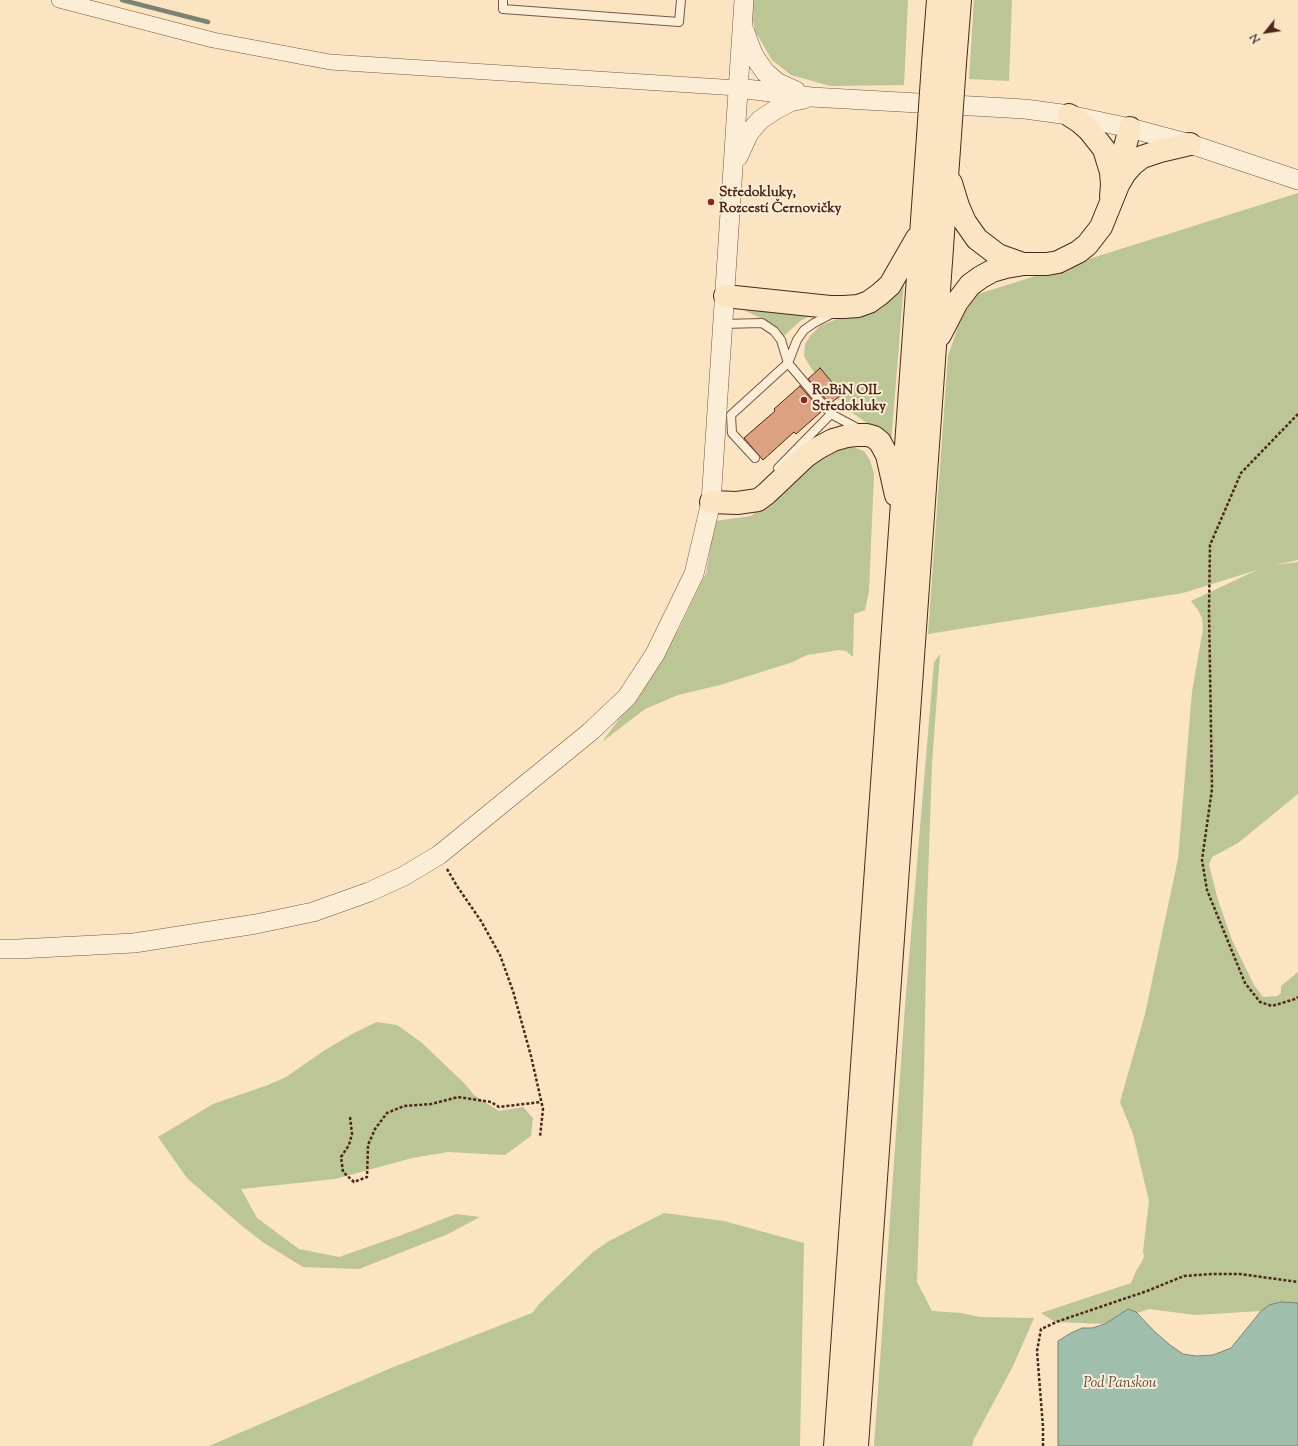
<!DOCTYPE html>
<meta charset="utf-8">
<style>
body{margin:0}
#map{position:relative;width:1298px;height:1446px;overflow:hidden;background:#fae4c2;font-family:"Sorts Mill Goudy",serif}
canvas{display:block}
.north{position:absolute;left:1246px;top:12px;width:40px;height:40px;-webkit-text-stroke:3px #fcedd7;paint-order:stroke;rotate:240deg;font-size:11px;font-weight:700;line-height:16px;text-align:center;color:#4b281b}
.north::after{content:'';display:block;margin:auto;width:14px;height:18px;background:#4b281b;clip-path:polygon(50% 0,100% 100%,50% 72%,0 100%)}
</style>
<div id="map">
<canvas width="1298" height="1446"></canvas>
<div class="north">N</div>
</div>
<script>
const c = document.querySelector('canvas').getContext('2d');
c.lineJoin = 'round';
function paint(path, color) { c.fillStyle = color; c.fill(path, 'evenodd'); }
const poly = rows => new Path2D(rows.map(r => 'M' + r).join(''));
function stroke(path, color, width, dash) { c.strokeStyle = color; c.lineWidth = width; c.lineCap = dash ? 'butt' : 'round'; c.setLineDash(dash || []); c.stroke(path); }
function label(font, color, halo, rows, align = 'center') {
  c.font = font + ' "Sorts Mill Goudy",serif'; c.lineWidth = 4; c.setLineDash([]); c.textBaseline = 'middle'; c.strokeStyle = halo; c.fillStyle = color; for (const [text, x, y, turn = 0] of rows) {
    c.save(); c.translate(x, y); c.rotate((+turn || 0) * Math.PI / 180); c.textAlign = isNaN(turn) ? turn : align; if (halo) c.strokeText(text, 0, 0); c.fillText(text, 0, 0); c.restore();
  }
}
const green = poly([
 [751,0,908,0,904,85,830,86,791,75,772,60,755,31,751,9],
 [974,0,1012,0,1009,81,969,79],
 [1298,193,1298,560,1275,565,1298,562,1298,794,1238,843,1212,857,1209,865,1218,900,1232,940,1254,985,1263,997,1277,996,1281,993,1281,986,1298,972,1298,1303,1281,1302,1261,1311,1195,1315,1149,1309,1105,1324,1055,1322,1041,1313,1131,1283,1136,1271,1141,1263,1144,1257,1143,1251,1149,1201,1133,1134,1120,1102,1145,1014,1178,859,1192,692,1203,629,1202,618,1198,610,1191,601,1257,570,1183,593,928,634,948,356,959,324,975,295],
 [904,282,891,443,877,430,844,407,811,368,804,356,805,344,810,336,820,326,837,319,861,312],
 [735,306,814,314,800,321,783,337,779,329,769,322],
 [853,447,864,451,870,460,874,474,869,591,865,610,854,614,853,657,846,651,839,650,807,655,793,662,720,685,678,695,645,709,602,742,642,688,679,629,706,573,715,521,751,516,787,484,832,449],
 [940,654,932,764,927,907,924,1075,917,1282,932,1311,961,1313,980,1317,1034,1318,1013,1366,974,1439,972,1446,874,1446,905,1006,934,662],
 [377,1022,397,1025,421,1042,465,1084,474,1095,499,1111,523,1107,533,1118,531,1136,505,1155,448,1152,412,1158,335,1179,241,1189,257,1218,299,1249,339,1257,399,1236,456,1214,480,1217,448,1234,359,1269,303,1267,264,1243,242,1226,187,1178,158,1137,213,1104,268,1085,286,1077,325,1050,354,1033],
 [664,1213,724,1221,804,1243,800,1446,209,1446,391,1368,532,1313,540,1303,593,1252,609,1241]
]);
const water = poly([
 [1281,1302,1298,1303,1298,1446,1058,1446,1058,1341,1071,1333,1082,1328,1092,1328,1105,1324,1128,1309,1136,1312,1155,1332,1170,1345,1183,1354,1196,1356,1213,1355,1231,1348,1261,1311,1269,1305,1281,1302]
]);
const stream = poly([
 [122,0,208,22]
]);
const building = poly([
 [820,368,842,394,830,404,808,379,820,368],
 [800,386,822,411,796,434,794,432,763,460,744,438,775,411,774,409,800,386]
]);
const path = poly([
 [1298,414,1241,473,1210,545,1209,611,1212,789,1202,860,1207,890,1245,983,1260,1002,1272,1006,1295,999,1298,997],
 [447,869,457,886,481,921,500,955,513,991,531,1056,543,1109,540,1137],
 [350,1117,352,1134,349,1145,341,1157,343,1172,354,1182,367,1177,368,1145,375,1129,387,1113,404,1106,431,1104,458,1097,491,1102,499,1107,541,1102],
 [1043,1446,1043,1427,1037,1351,1041,1329,1059,1321,1147,1291,1184,1276,1212,1274,1240,1274,1298,1282]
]);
const service = poly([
 [503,0,503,9,679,22,681,0],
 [723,324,762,323,774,331,781,340,788,363,831,414,859,429],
 [755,458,732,433,731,415,788,363,797,340,804,330,814,323,833,313],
 [778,468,831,414]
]);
const minor = poly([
 [59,0,213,40,330,62,738,88]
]);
const tertiary = poly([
 [745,32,748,41,754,56,765,72,778,83,796,91],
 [738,88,811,97,1025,109,1069,115,1130,128,1190,144,1298,180],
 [738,157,749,133,760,120,775,110,790,102,804,99],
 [0,949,18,949,134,943,256,924,313,912,369,892,404,876,439,855,590,732,627,697,655,654,694,574,711,502,744,0]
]);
const motorway = poly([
 [933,63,938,0],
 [955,63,960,0],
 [1069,115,1080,122,1089,130,1104,149,1111,172,1112,184,1111,197],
 [1116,180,1130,128],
 [951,183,958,206,965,222,977,239,998,255,1023,264],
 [725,296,830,307,844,307,858,306,869,302,880,294,890,285,917,238],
 [940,335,957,302,970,285,981,277,992,271,1006,267,1024,264,1047,264,1058,262,1078,252,1087,245,1101,227,1118,185,1125,173,1133,164,1142,157,1160,151,1190,144],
 [711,502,737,503,758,500,766,494,805,457,818,448,833,440,847,436,856,435,867,435,874,437,880,442,887,455,896,495],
 [835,1446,928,136],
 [857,1446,950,135]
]);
const motorwayBridge = poly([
 [950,135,955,63],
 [928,136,933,63]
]);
const markers = [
 [711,202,4,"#8f2418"],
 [804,400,4,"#8f2418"]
];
const poiNames = [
 ["Středokluky,",719,194],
 ["Rozcestí Černovičky",719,210],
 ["RoBiN OIL",812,392],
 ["Středokluky",812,408]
];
const waterNames = [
 ["Pod Panskou",1120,1384]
];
paint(green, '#bbc595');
paint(water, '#9fbfac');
stroke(water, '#7d8372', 1);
stroke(stream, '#7d8372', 4.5);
paint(building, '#dca181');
stroke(building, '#4b281b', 1);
stroke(service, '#775745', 10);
stroke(minor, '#775745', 16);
stroke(tertiary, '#775745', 20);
stroke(motorway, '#4b281b', 24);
stroke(path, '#4b281b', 2.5, [3, 2]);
stroke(service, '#fcedd7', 8);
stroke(minor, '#fcedd7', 15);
stroke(tertiary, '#fcedd7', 19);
stroke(motorway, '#fae4c2', 22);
stroke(motorwayBridge, '#4b281b', 24, []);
stroke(motorwayBridge, '#fae4c2', 22);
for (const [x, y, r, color] of markers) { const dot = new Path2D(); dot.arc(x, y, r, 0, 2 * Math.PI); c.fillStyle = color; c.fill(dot); stroke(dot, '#fcedd7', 1.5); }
label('bold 14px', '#4b281b', '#fcedd7', poiNames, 'left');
label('italic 15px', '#604e3f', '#fcedd7', waterNames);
</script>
